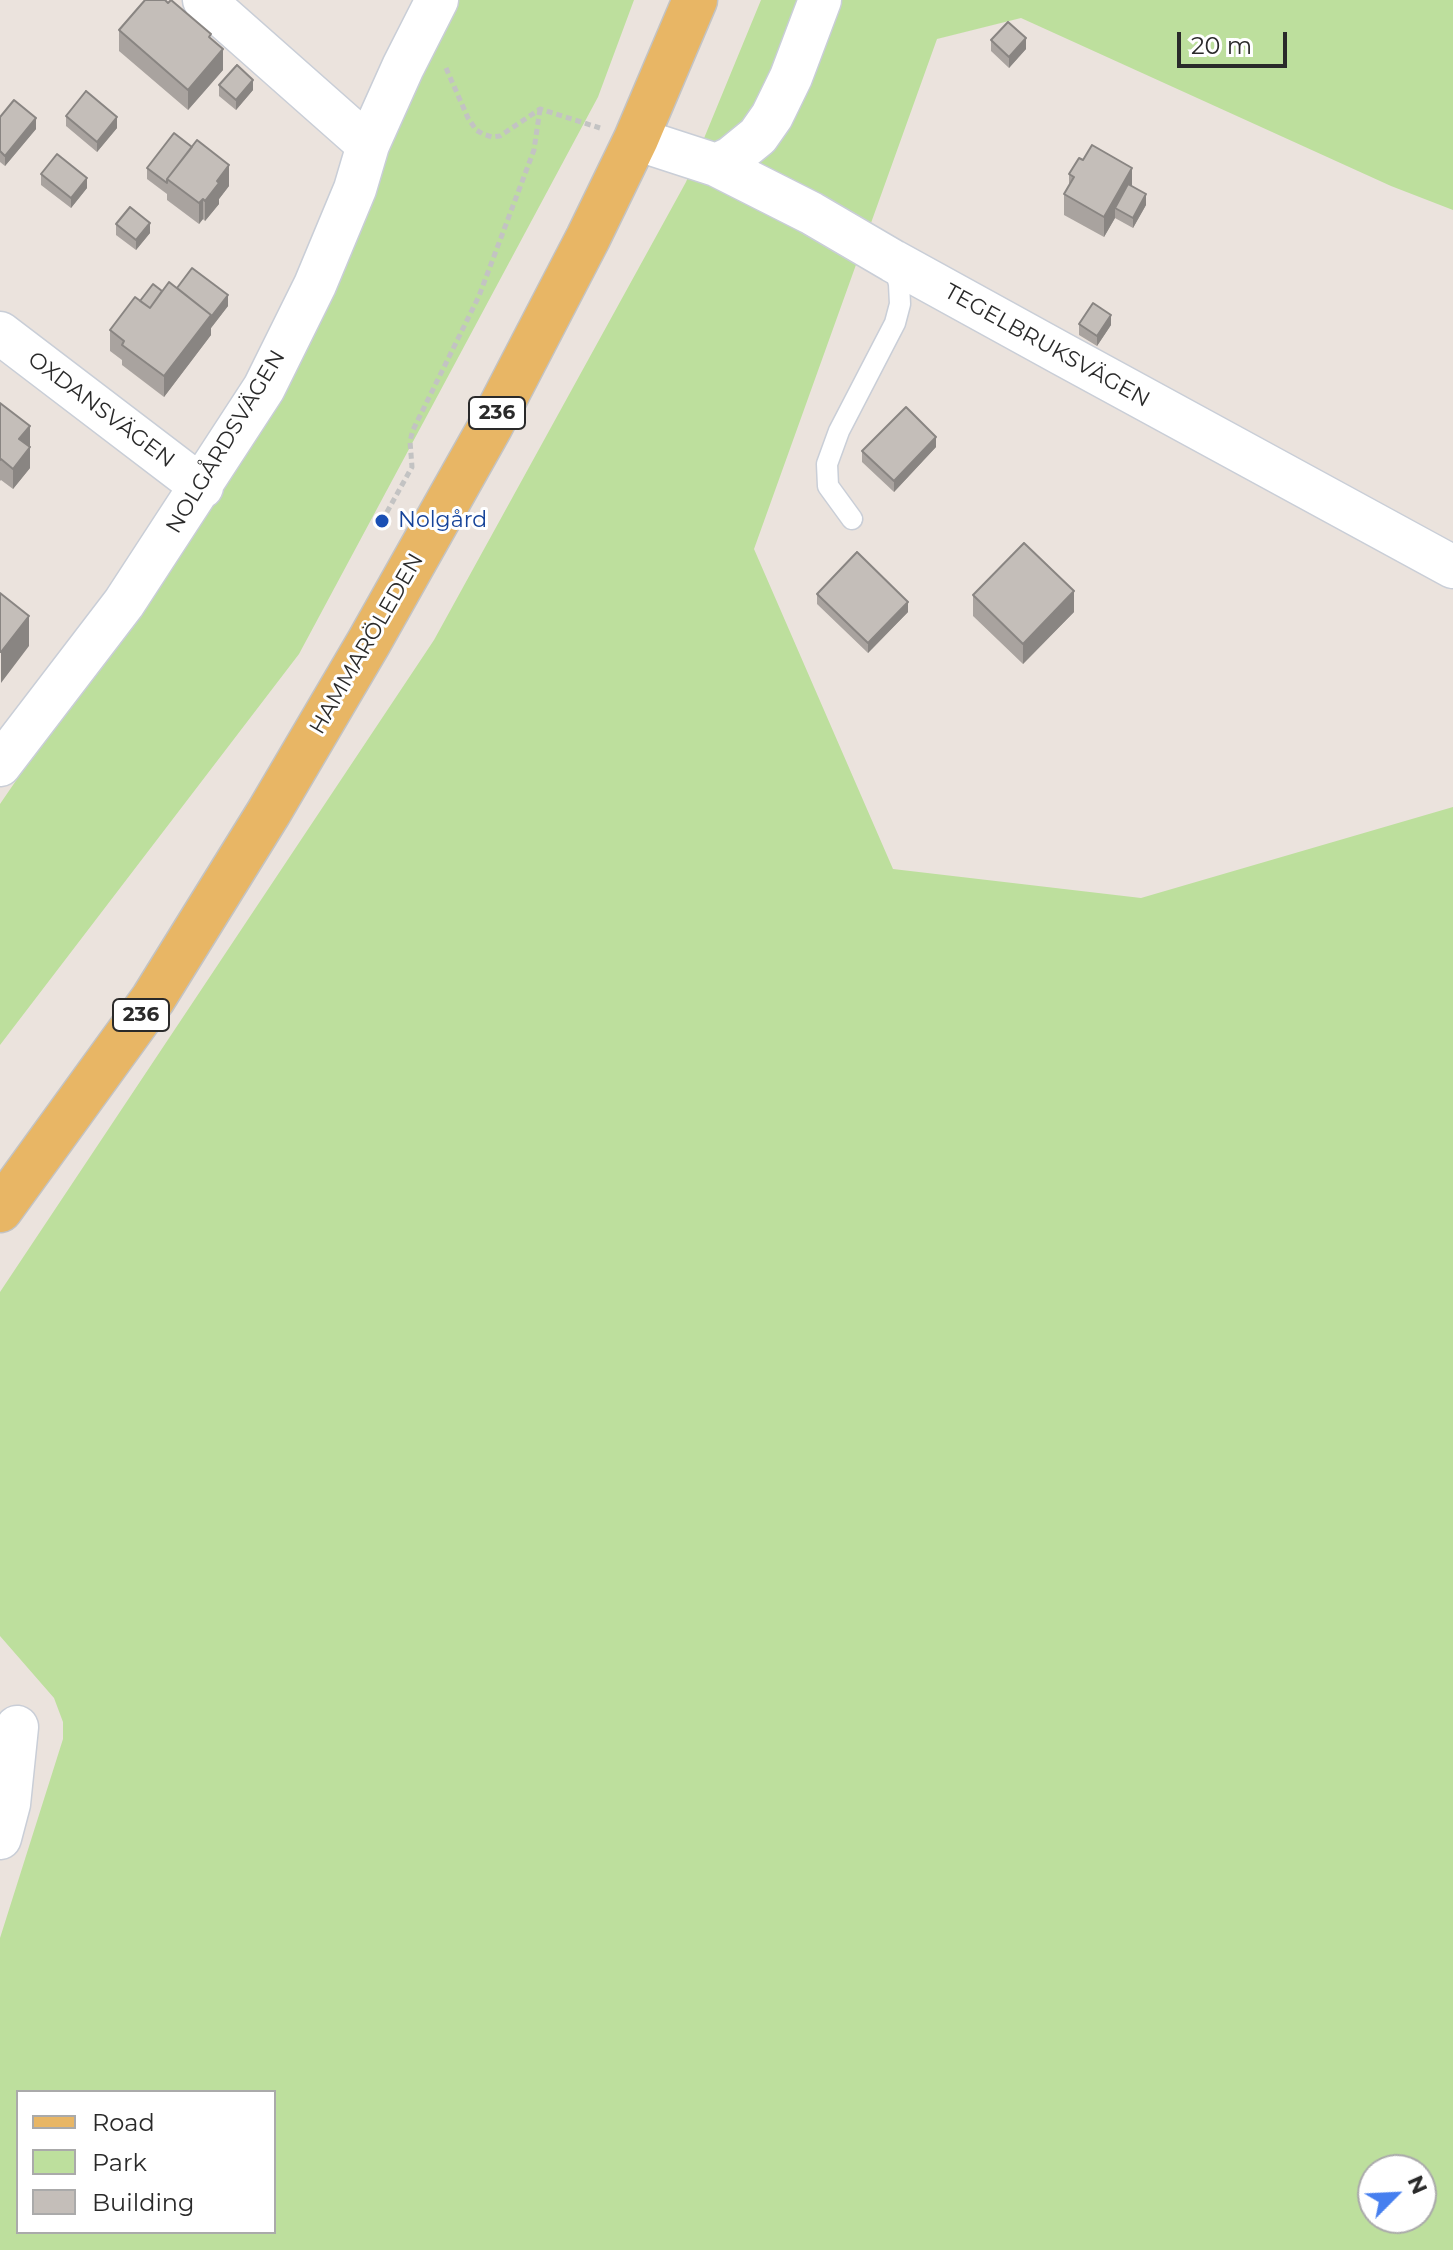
<!DOCTYPE html>
<meta charset="utf-8">
<style>
body{margin:0}
#map{position:relative;width:1453px;height:2250px;overflow:hidden;background:#ebe3dd;font-family:Montserrat,sans-serif}
canvas{display:block}
.legend{position:absolute;left:16px;top:2090px;width:260px;height:144px;box-sizing:border-box;background:#fff;border:2px solid #aaa;margin:0;padding:10px 14px;list-style:none;font-size:24px;color:#2a2a2a}
.legend li{display:flex;align-items:center;gap:16px;height:40px}
.legend b{width:40px;border:2px solid #aaa}
.north{position:absolute;left:1357px;top:2154px;width:80px;height:80px;box-sizing:border-box;background:#fff;border:2px solid #aaa;border-radius:50%;rotate:66deg;font-size:22px;font-weight:700;line-height:32px;text-align:center;color:#2a2a2a}
.north::after{content:'';display:block;margin:auto;width:28px;height:36px;background:#467fef;clip-path:polygon(50% 0,100% 100%,50% 72%,0 100%)}
.scale{position:absolute;left:1177px;top:32px;width:110px;height:36px;box-sizing:border-box;border:4px solid #2a2a2a;border-top:0;padding-left:10px;font-size:24px;line-height:28px;white-space:nowrap;color:#2a2a2a;-webkit-text-stroke:6px #fff;paint-order:stroke}
</style>
<div id="map">
<canvas width="1453" height="2250"></canvas>
<ul class="legend">
<li><b style="height:10px;background:#e8b665"></b>Road</li>
<li><b style="height:22px;background:#bddf9d"></b>Park</li>
<li><b style="height:22px;background:#c4beb9"></b>Building</li>
</ul>
<div class="north">N</div>
<div class="scale">20 m</div>
</div>
<script>
const c = document.querySelector('canvas').getContext('2d');
c.lineJoin = 'round';
function paint(path, color) { c.fillStyle = color; c.fill(path, 'evenodd'); }
const poly = rows => new Path2D(rows.map(r => 'M' + r).join(''));
function stroke(path, color, width, dash) { c.strokeStyle = color; c.lineWidth = width; c.lineCap = dash ? 'butt' : 'round'; c.setLineDash(dash || []); c.stroke(path); }
function label(font, color, halo, rows, align = 'center') {
  c.font = font + ' Montserrat,sans-serif'; c.lineWidth = 6; c.setLineDash([]); c.textBaseline = 'middle'; c.strokeStyle = halo; c.fillStyle = color; for (const [text, x, y, turn = 0] of rows) {
    c.save(); c.translate(x, y); c.rotate((+turn || 0) * Math.PI / 180); c.textAlign = isNaN(turn) ? turn : align; if (halo) c.strokeText(text, 0, 0); c.fillText(text, 0, 0); c.restore();
  }
}
const green = poly([
 [450,0,634,0,598,97,299,654,0,1045,0,804,206,503],
 [761,0,1453,0,1453,210,1391,186,1021,18,937,39,754,549,893,869,1141,898,1453,807,1453,2250,0,2250,0,1938,63,1739,63,1722,54,1698,0,1636,0,1292,434,640,686,182],
 [18,2092,274,2092,274,2232,18,2232],
 [1373,2170,1421,2170,1421,2218,1373,2218]
]);
const path = poly([
 [446,68,468,118,476,130,483,134,492,137,500,136,540,109,600,128],
 [382,521,412,467,410,441,413,430,479,296,534,150,540,109]
]);
const lane = poly([
 [852,519,828,486,827,464,839,431,895,323,900,304,899,284,893,261]
]);
const street = poly([
 [204,0,368,145],
 [636,139,716,165,811,213,893,261,1062,354,1453,567],
 [716,165,731,158,758,136,772,116,791,77,820,0],
 [0,333,202,487],
 [0,765,124,603,264,388,315,285,355,189,368,145,403,67,437,0],
 [0,1838,9,1804,17,1727]
]);
const primary = poly([
 [0,1210,153,999,269,812,369,642,490,427,588,238,636,139,695,0]
]);
const wall = poly([
 [119,30,211,39,223,70,188,110,119,51],
 [991,40,1026,49,1009,68,991,51],
 [219,85,253,90,236,110,219,96],
 [66,116,117,128,97,152,66,126],
 [0,117,36,129,5,166,0,162],
 [147,168,229,186,219,199,219,204,205,221,203,219,199,224,167,200,167,194,147,179],
 [41,174,87,188,71,208,41,185],
 [1069,174,1132,186,1146,205,1133,228,1115,218,1104,237,1064,215,1064,194,1069,185],
 [116,224,150,233,136,250,116,235],
 [177,288,228,306,211,328,211,335,164,397,122,365,122,360,110,351,110,330,140,301,162,291],
 [1079,324,1111,325,1097,346,1079,335],
 [0,403,30,426,30,468,13,489,1,480,0,481],
 [936,447,894,492,862,462,862,451],
 [817,594,908,612,868,653,817,604],
 [973,595,1074,612,1023,664,973,616]
]);
const shadedWall = poly([
 [1026,38,1026,49,1009,68,1009,57],
 [223,49,223,70,188,110,188,90],
 [253,80,253,90,236,110,236,100],
 [117,117,117,128,97,152,97,142],
 [36,118,36,129,5,166,5,156],
 [229,165,229,186,219,199,219,204,205,221,205,201,217,181],
 [1132,168,1132,188,1115,208,1115,218,1104,237,1104,217],
 [87,178,87,188,71,208,71,198],
 [1146,194,1146,205,1133,228,1133,218],
 [203,199,203,219,199,224,199,203],
 [150,223,150,233,136,250,136,240],
 [228,295,228,306,211,328,211,335,164,397,164,376,211,315],
 [1111,315,1111,325,1097,346,1097,336],
 [30,426,30,468,13,489,13,469,19,439],
 [936,437,936,447,894,492,894,481],
 [1074,591,1074,612,1023,664,1023,644],
 [908,602,908,612,868,653,868,643],
 [29,616,29,646,1,683,1,652]
]);
const building = poly([
 [145,0,165,0,168,3,171,0,211,34,209,37,223,49,188,90,119,30,145,0],
 [1008,22,1026,38,1009,57,991,40,1008,22],
 [237,65,253,80,236,100,219,85,237,65],
 [86,91,117,117,97,142,66,116,86,91],
 [14,100,36,118,5,156,0,151,0,117,14,100],
 [174,133,192,147,167,179,167,183,147,168,174,133],
 [197,140,229,165,217,181,219,183,205,201,203,199,199,203,167,179,197,140],
 [1092,145,1132,168,1104,217,1064,194,1074,177,1069,174,1079,158,1083,160,1092,145],
 [57,154,87,178,71,198,41,174,57,154],
 [1128,184,1146,194,1133,218,1115,208,1128,184],
 [130,207,150,223,136,240,116,224,130,207],
 [192,268,228,295,211,317,211,315,177,288,192,268],
 [169,282,211,315,164,376,122,345,124,341,110,330,135,297,150,308,169,282],
 [153,284,162,291,150,308,140,301,153,284],
 [1093,303,1111,315,1097,336,1079,324,1093,303],
 [0,403,30,426,19,439,30,447,13,469,1,459,0,460,0,403],
 [906,407,936,437,894,481,862,451,906,407],
 [1024,543,1074,591,1023,644,973,595,1024,543],
 [857,552,908,602,868,643,817,594,857,552],
 [0,593,29,616,1,652,0,652,0,593]
]);
const markers = [
 [382,521,8,"#1a4fb4"]
];
const shields = [
 [497,413,56],
 [141,1015,56]
];
const shieldNames = [
 ["236",497,413],
 ["236",141,1015]
];
const streetNames = [
 ["TEGELBRUKSVÄGEN",1047,346,29],
 ["OXDANSVÄGEN",101,410,37],
 ["NOLGÅRDSVÄGEN",226,442,-59],
 ["HAMMARÖLEDEN",367,644,-60]
];
const transitNames = [
 ["Nolgård",398,521]
];
paint(green, '#bddf9d');
stroke(lane, '#c9ced7', 23);
stroke(street, '#c9ced7', 45);
stroke(primary, '#c3c3c3', 47);
stroke(path, '#c3c3c3', 5, [6, 4]);
stroke(lane, '#fff', 20);
stroke(street, '#fff', 42);
stroke(primary, '#e8b665', 44);
paint(wall, '#a9a39f');
paint(shadedWall, '#898582');
paint(building, '#c4beb9');
stroke(building, '#898582', 2);
for (const [x, y, r, color] of markers) { const dot = new Path2D(); dot.arc(x, y, r, 0, 2 * Math.PI); c.fillStyle = color; c.fill(dot); stroke(dot, '#fff', 3); }
for (const [x, y, w] of shields) { const box = new Path2D(); box.roundRect(x - w / 2, y - 16, w, 32, 6); c.fillStyle = '#fff'; c.fill(box); stroke(box, '#2a2a2a', 2); }
label('bold 20px', '#2a2a2a', null, shieldNames);
label('22px', '#2a2a2a', '#fff', streetNames);
label('22px', '#164399', '#fff', transitNames, 'left');
</script>
